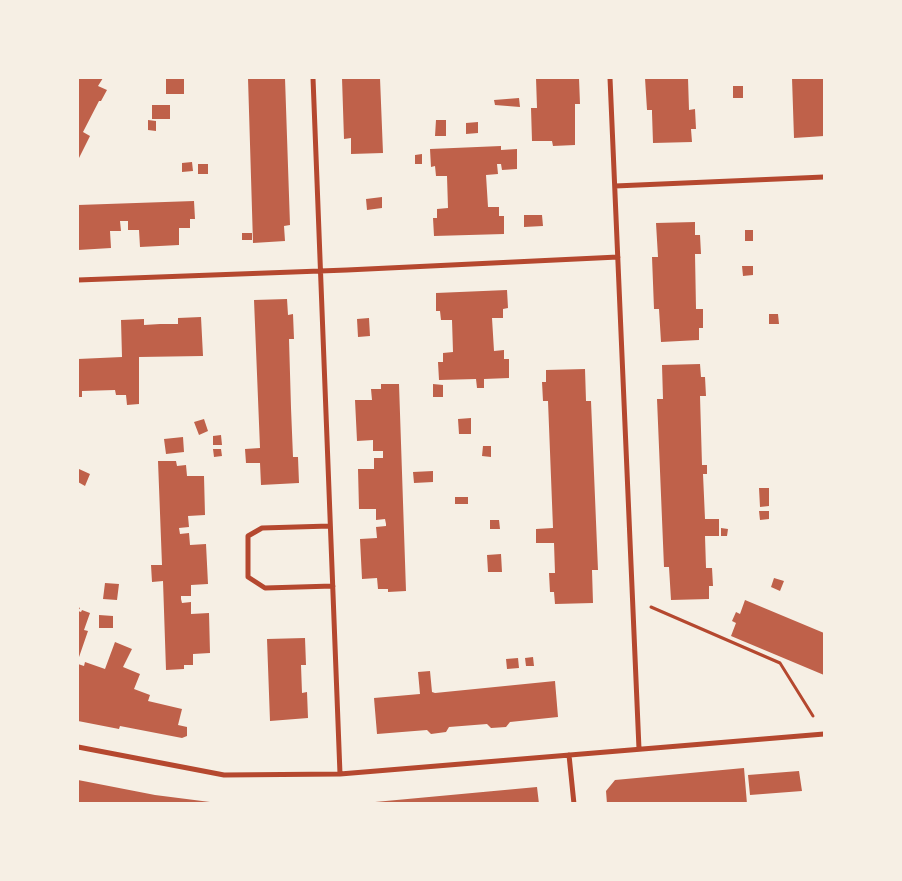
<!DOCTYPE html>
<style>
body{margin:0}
#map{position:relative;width:902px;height:881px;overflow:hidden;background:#f6efe4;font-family:"Open Sans",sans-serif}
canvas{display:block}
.frame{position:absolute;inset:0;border:79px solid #f6efe4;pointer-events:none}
</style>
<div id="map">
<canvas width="902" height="881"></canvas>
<div class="frame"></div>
</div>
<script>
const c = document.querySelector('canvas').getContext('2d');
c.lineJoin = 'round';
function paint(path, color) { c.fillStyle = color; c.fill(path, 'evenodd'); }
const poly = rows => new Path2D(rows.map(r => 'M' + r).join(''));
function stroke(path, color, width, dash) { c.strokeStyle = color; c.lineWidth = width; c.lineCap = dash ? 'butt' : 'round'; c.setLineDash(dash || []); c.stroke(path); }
const building = poly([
 [78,78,103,78,98,86,107,90,101,101,99,101,83,132,90,136,79,158],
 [166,78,184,78,184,94,166,94],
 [248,78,285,78,290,225,284,226,285,241,253,243],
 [342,78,380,78,383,153,351,154,351,138,344,139],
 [536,78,579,78,580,104,575,104,575,145,553,146,552,141,532,141,531,108,537,108],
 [645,78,688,78,689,110,695,109,696,129,691,129,692,142,653,143,652,113,652,110,647,110],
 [792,78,824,78,824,136,794,138],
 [733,86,743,86,743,98,733,98],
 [519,98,520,107,495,105,494,100],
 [152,105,170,105,170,119,152,119],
 [148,120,156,121,156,131,148,130],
 [436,120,446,120,446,136,435,136],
 [478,122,478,133,466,134,466,123],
 [501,146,501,150,517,149,517,169,502,170,501,164,497,164,498,174,486,175,488,207,499,207,499,216,504,216,504,234,434,236,433,218,437,218,437,209,448,208,447,176,436,176,435,166,431,167,430,149],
 [422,154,422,164,415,164,415,155],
 [192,162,193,171,182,172,182,163],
 [198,164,208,164,208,174,198,174],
 [382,197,382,208,367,210,366,199],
 [194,201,195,219,190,219,190,228,179,228,179,245,140,247,139,230,128,230,128,221,120,221,121,231,110,231,111,248,78,250,78,205],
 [524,215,542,215,543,226,524,227],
 [695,222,695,235,700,235,701,254,695,254,696,309,703,309,703,328,699,328,699,340,661,342,659,309,654,309,652,257,658,257,656,223],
 [745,230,753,230,753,241,745,241],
 [242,233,252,233,252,240,242,240],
 [742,266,753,266,753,275,743,276],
 [507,290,508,308,503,309,503,318,492,318,494,351,504,350,504,359,509,359,509,378,484,379,484,388,477,388,476,379,439,380,438,362,443,362,443,353,453,352,452,320,441,320,440,311,436,311,436,293],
 [287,299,288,315,293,314,294,339,289,339,291,408,293,457,298,457,299,483,261,485,260,463,246,463,245,449,260,448,254,300],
 [769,314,778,314,779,324,769,324],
 [201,317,203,356,139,357,139,404,127,405,126,395,116,395,115,390,82,391,82,397,78,397,78,359,122,357,121,320,144,319,144,325,160,324,178,324,178,318],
 [369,318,370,336,358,337,357,319],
 [700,364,701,377,705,377,706,396,700,396,702,465,707,465,707,474,703,474,705,519,719,519,719,536,705,536,706,568,712,568,713,586,709,586,709,599,671,600,669,567,664,567,657,399,663,399,662,365],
 [585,369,586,401,591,401,598,570,592,570,593,603,555,604,554,592,550,592,549,573,555,573,554,543,536,543,536,529,553,528,548,401,543,401,542,382,546,382,546,370],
 [381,384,399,384,406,591,388,592,388,589,378,589,377,578,362,579,360,539,377,538,376,527,386,526,386,524,385,519,376,520,376,509,359,509,358,469,374,469,374,458,383,458,383,451,373,451,373,440,357,441,355,400,372,400,371,389,381,389],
 [433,384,443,385,443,397,433,397],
 [471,418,471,434,459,434,458,419],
 [204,419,208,431,199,435,194,422],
 [221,435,222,445,213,445,213,436],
 [183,437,184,452,166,454,164,439],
 [483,446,491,446,491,457,482,456],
 [213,449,221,449,222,456,214,457],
 [158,461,176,461,177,466,186,465,187,476,204,476,205,515,188,516,189,527,179,528,180,534,189,533,190,545,206,544,208,584,191,585,191,596,181,596,181,599,182,603,191,602,191,614,209,613,210,653,193,654,193,665,184,665,184,669,166,670,163,581,152,582,151,565,162,565],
 [79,469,90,474,85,486,78,482],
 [433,471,433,482,414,483,413,472],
 [759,488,769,488,769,506,760,507],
 [455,497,468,497,468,504,455,504],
 [759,511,769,511,769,519,760,520],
 [490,520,499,520,500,529,490,529],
 [721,528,728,529,727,536,721,536],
 [501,554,502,572,488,572,487,555],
 [774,578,784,581,780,591,771,587],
 [105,583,119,584,117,600,103,599],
 [745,600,824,633,824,675,731,636,736,623,732,621,736,612,740,614],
 [78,607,80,608,78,611,81,612,82,610,90,613,84,630,88,631,78,660],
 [99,615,113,616,113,628,99,628],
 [305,638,306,665,301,665,302,693,307,692,308,718,270,721,267,639],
 [115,642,132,649,123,667,140,674,134,689,150,695,148,701,182,709,178,725,187,727,187,736,182,738,120,726,119,729,78,721,78,664,84,666,85,662,105,669],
 [533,657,534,666,526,666,525,658],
 [518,658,519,668,507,669,506,659],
 [430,671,432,692,435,693,555,681,558,717,510,722,506,727,491,728,487,724,449,727,446,732,431,734,427,730,377,734,374,698,420,694,418,672],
 [744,768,747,804,607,804,606,791,615,780],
 [799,771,802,791,750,795,748,775],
 [78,780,155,795,210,802,210,804,78,804],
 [537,787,539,804,375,804,375,802]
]);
const path = poly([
 [651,607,780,663,813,716]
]);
const minor = poly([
 [313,78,340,774],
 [610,78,639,749],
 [615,186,824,177],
 [78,280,347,270,618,257],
 [330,526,262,528,248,536,248,577,265,588,333,586],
 [78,747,224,775,340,774,824,734],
 [569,755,574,804]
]);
paint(building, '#bf614a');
stroke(path, '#b5482f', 3);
stroke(minor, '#b5482f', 5);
</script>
